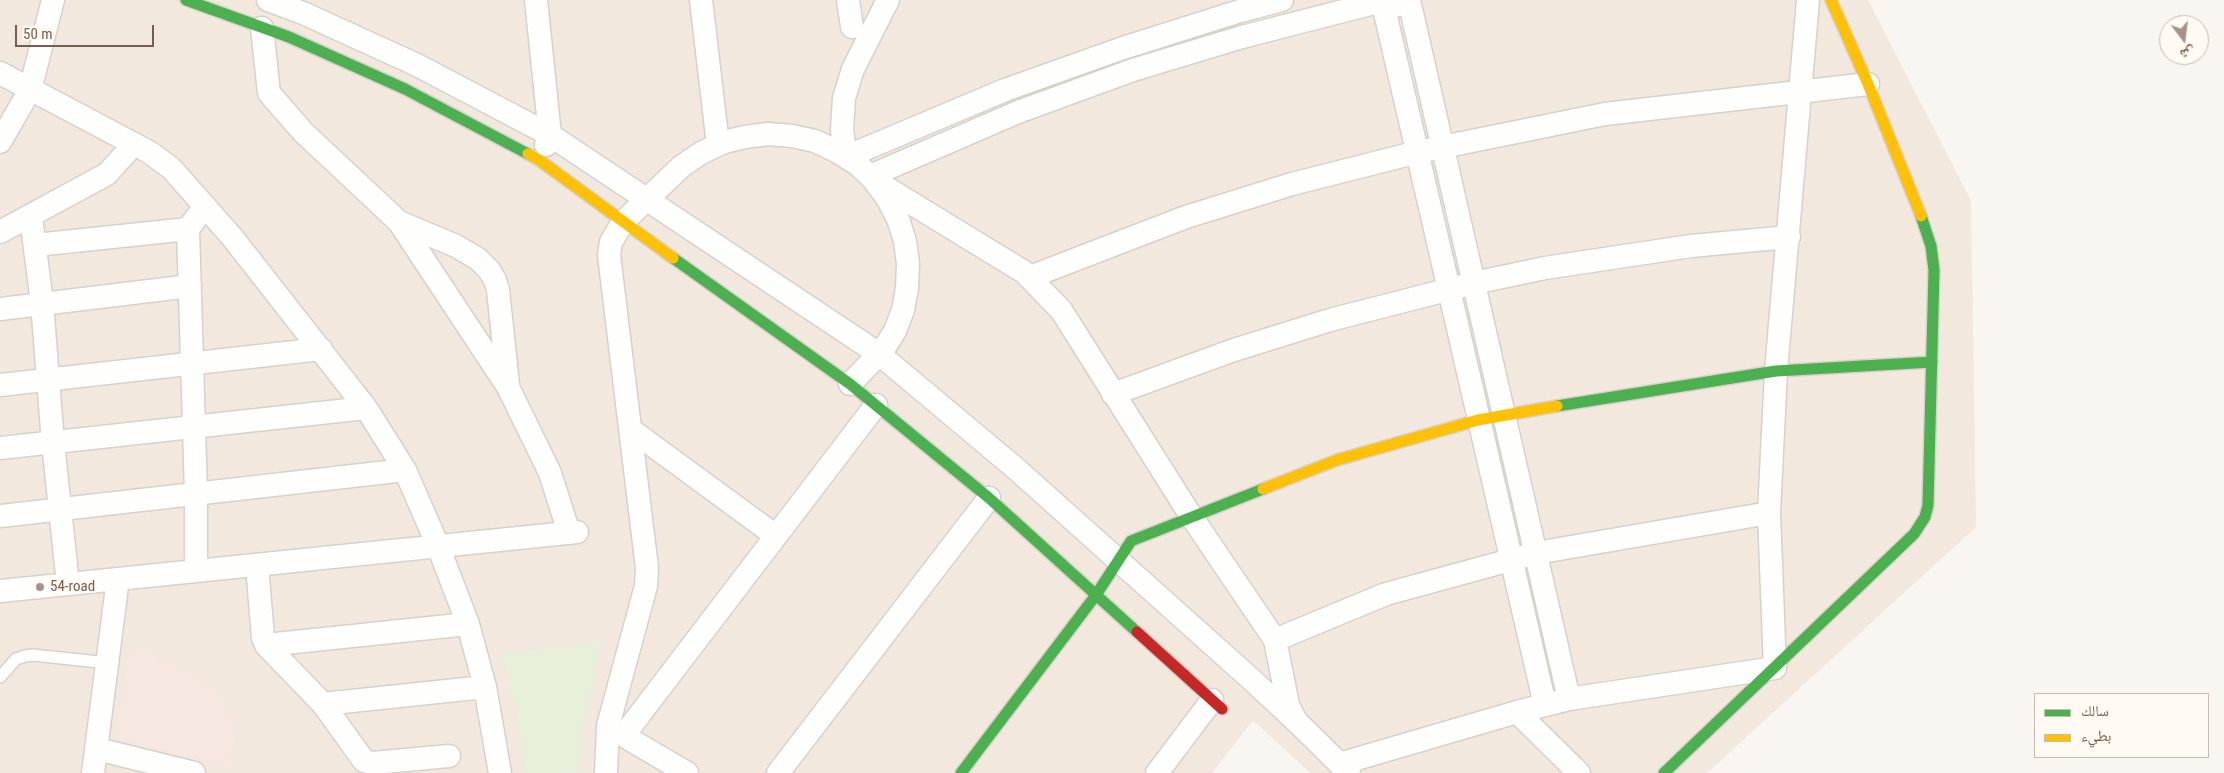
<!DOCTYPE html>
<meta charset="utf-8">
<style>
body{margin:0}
#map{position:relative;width:2224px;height:773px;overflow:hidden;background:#f9f5f0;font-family:"Roboto Condensed","Noto Naskh Arabic",sans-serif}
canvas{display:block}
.legend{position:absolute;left:2034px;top:693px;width:175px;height:65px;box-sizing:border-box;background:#fffaf3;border:1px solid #cabbb1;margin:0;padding:6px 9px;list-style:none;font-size:15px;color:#7a5c4d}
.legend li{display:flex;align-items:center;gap:10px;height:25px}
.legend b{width:25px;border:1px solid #cabbb1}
.north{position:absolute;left:2159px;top:15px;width:50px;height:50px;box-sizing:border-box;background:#fffaf3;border:1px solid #cabbb1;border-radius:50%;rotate:165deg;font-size:14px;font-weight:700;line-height:20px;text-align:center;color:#7a5c4d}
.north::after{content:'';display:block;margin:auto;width:18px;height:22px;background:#a69286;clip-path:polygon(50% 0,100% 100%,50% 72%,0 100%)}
.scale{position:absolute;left:15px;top:25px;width:139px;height:22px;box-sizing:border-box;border:2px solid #7a5c4d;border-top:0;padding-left:6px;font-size:15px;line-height:18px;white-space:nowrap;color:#7a5c4d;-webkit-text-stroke:4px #fffaf3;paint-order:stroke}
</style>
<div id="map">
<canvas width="2224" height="773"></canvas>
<ul class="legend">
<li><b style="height:6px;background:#4caf50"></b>سالك</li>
<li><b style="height:6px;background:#ffc107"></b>بطيء</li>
</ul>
<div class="north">ش</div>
<div class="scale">50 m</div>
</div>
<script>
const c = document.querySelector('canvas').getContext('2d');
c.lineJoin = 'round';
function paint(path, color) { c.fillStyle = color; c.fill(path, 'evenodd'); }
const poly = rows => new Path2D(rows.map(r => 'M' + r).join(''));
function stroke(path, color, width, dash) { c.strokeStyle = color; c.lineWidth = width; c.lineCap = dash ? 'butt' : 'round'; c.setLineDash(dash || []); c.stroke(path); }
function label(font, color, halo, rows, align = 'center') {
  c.font = font + ' "Roboto Condensed",sans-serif'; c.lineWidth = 4; c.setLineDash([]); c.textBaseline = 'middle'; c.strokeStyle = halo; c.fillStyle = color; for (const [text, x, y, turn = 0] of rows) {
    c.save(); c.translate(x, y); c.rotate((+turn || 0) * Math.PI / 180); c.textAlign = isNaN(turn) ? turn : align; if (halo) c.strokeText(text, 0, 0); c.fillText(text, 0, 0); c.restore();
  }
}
const residential = poly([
 [0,0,1868,0,1971,201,1976,527,1707,773,1310,773,1253,720,1212,773,0,773]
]);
const commercial = poly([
 [130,646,197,676,239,729,225,765,115,738]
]);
const green = poly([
 [600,643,582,731,577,773,526,773,514,700,503,654]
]);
const lane = poly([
 [0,677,16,659,25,656,33,655,108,663]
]);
const street = poly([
 [268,0,303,13,417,65,550,135,879,354,1014,467,1252,680,1296,721],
 [536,0,550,135,546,145],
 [701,0,718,145],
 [848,0,852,27],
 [1376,0,1389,7,1403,4,1409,0,1569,699],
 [1383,4,1545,705],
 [262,28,269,93,303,132,399,222,508,387,550,473,569,533],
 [0,73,149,152,171,168,232,237,366,408,405,470,438,546,468,624,485,687,500,773],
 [0,142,30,90,53,0],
 [846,157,1005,90,1123,48,1240,11,1282,0],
 [846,157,842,130,844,98,853,69,888,0],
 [870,176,1018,112,1133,70,1242,37,1378,2],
 [880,184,1024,272,1061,310,1191,516,1275,640,1288,705,1296,721,1349,773],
 [31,217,42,303,53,443,68,584],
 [399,222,456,246,478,259,489,270,495,280,498,290,508,384],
 [0,232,107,174,133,145],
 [36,245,188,229],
 [1030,277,1186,217,1292,184,1418,152,1605,114,1868,84],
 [0,309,190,286],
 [0,385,321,349],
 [1113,394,1234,350,1330,320,1474,283,1545,268,1691,246,1789,237],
 [630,429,776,536],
 [0,448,366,408],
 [0,516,405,470],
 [257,565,263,638,266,645,323,704,364,761,373,763,449,756],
 [196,571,196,494,188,229,205,206],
 [0,591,577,532],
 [1275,640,1386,594,1536,553,1769,513],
 [266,645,468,624],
 [323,704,485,687],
 [1517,712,1579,773],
 [612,729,687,773],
 [624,735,876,405],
 [97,749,194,773],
 [1339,764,1517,712,1569,699,1775,668,1769,513,1776,371,1808,0],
 [93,773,118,579],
 [606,773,608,726,646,586,647,568,609,255,611,242,623,222,682,166,701,153,724,142,745,137,768,134,792,136,815,141,836,151,857,164,873,179,887,198,898,219,905,241,908,264,907,288,903,310,895,331,883,350,850,384],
 [778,773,989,498],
 [1157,773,1212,700]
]);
const fast = poly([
 [186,0,289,37,405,89,528,154],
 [673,258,850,384,989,498,1137,632],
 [1557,406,1776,371,1932,362],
 [961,773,1096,595,1131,541,1263,489],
 [1664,773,1914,534,1925,517,1928,505,1934,270,1931,246,1921,216]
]);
const slow = poly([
 [1831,0,1868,84,1921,216],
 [528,154,539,160,673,258],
 [1263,489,1337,460,1478,420,1557,406]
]);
const jam = poly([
 [1137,632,1222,709]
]);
const markers = [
 [40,587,5,"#a69286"]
];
const poiNames = [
 ["54-road",50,587]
];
paint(residential, '#f2e8de');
paint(commercial, '#f6e8e1');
paint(green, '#e7f0db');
stroke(lane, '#d7d1cb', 14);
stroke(street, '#d7d1cb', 25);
stroke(fast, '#d9d2cb', 14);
stroke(slow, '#d9d2cb', 14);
stroke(jam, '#d9d2cb', 14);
stroke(lane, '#fefefd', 11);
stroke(street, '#fefefd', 22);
stroke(fast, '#4caf50', 11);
stroke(slow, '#ffc107', 11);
stroke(jam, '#c62828', 11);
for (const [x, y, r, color] of markers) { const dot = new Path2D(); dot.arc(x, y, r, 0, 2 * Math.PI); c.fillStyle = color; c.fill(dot); stroke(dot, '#fffaf3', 2); }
label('15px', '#7a5c4d', '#fffaf3', poiNames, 'left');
</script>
